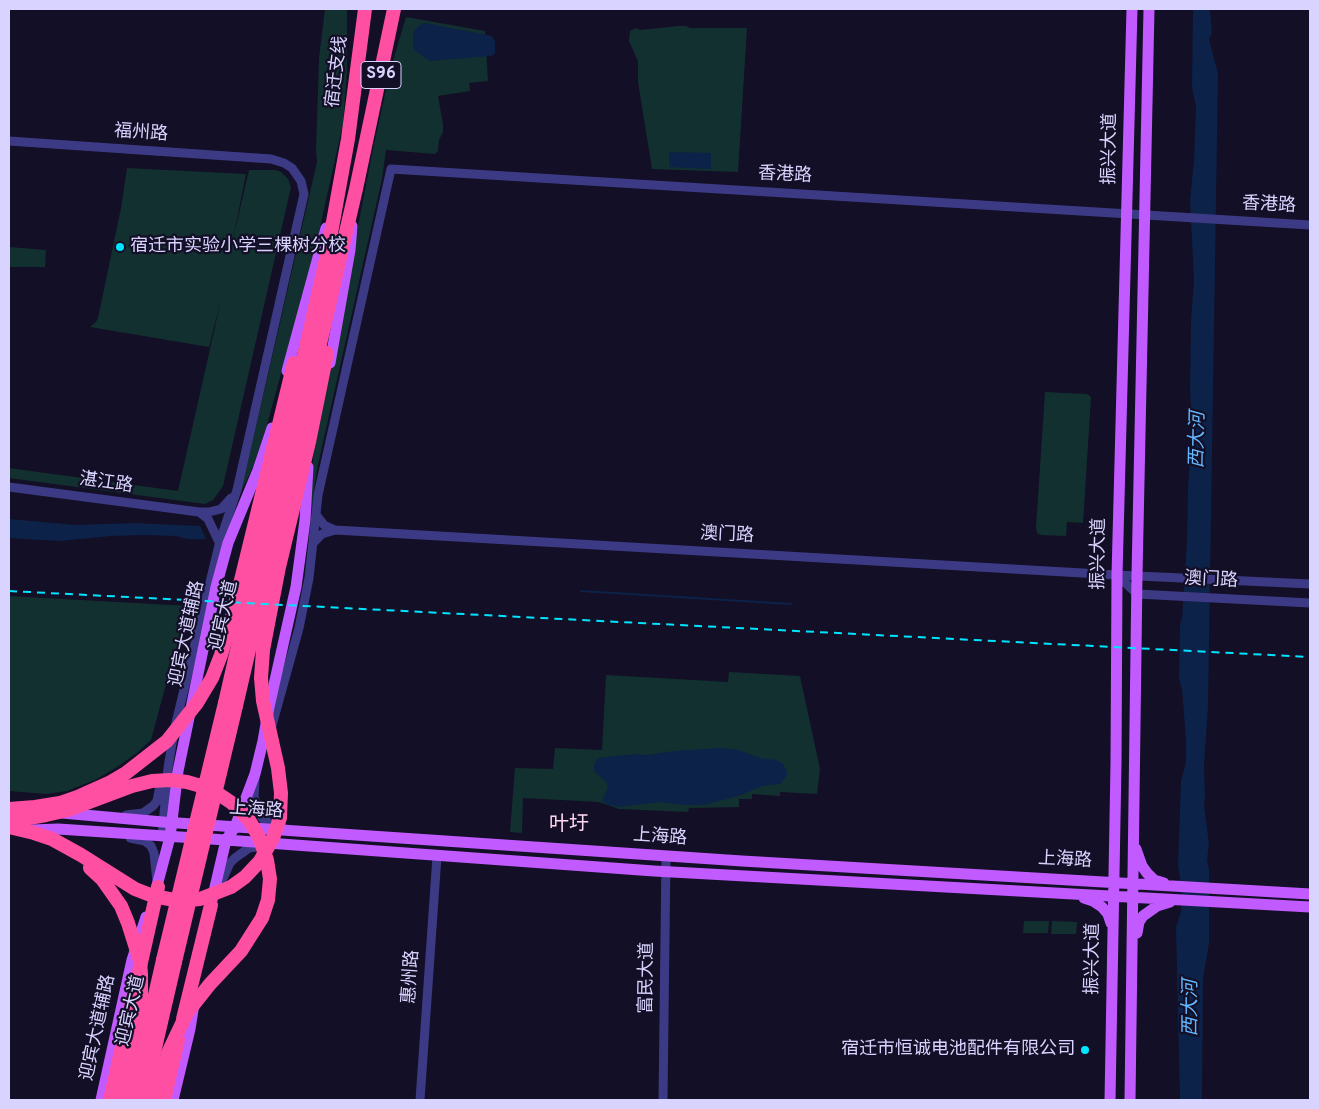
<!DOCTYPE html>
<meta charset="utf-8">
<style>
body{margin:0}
#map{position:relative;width:1319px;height:1109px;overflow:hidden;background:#130f26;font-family:Overpass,sans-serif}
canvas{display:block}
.frame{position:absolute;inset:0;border:10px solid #d9d4ff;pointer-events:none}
</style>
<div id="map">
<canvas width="1319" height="1109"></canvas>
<div class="frame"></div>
</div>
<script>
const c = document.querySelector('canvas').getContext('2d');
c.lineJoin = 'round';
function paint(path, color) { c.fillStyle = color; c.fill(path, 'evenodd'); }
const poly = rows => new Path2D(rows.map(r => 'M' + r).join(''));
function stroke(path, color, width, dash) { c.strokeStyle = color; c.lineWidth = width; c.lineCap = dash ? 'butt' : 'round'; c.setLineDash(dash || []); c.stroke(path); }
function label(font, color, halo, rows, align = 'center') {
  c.font = font + ' Overpass,"Noto Sans SC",sans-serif'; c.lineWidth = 4.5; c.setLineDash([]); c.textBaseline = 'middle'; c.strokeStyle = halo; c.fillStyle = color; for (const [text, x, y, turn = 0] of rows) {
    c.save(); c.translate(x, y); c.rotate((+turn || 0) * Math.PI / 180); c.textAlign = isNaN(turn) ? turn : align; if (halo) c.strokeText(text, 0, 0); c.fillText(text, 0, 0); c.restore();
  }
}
const green = poly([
 [325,9,347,9,347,72,343,124,316,245,267,425,253,467,241,492,317,162,316,149,319,58],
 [406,17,485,31,488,81,469,83,470,91,438,96,443,124,443,132,439,140,438,151,435,154,386,150,382,179,317,469,310,521,313,458,373,149,390,71],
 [678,26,686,26,690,28,747,28,738,172,652,169,638,82,638,61,629,41,630,31,636,28,640,30],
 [127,168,246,174,233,239,249,170,276,170,281,172,288,179,291,187,223,486,213,500,205,504,9,478,9,468,178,491,221,300,209,347,90,327,96,322,98,318,121,208],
 [9,247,46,250,45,267,9,267],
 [1045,392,1087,394,1090,396,1091,398,1083,523,1067,522,1066,536,1041,535,1037,533,1036,527],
 [9,596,189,606,176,657,165,688,151,740,137,753,114,769,95,780,67,791,46,794,9,791],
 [729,672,800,676,820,769,817,794,780,792,780,796,752,794,752,799,739,799,739,807,689,808,688,812,619,809,599,802,523,798,522,833,510,832,515,768,553,769,555,748,602,750,606,675,728,682],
 [1024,921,1049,921,1048,933,1023,933],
 [1052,921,1077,922,1076,934,1051,934]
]);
const water = poly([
 [1193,9,1210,9,1212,34,1209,38,1210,43,1218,74,1208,706,1204,765,1205,799,1204,805,1209,844,1207,860,1209,869,1209,943,1203,979,1202,1100,1180,1100,1176,927,1181,911,1182,892,1178,866,1181,781,1186,762,1186,739,1182,689,1179,679,1180,624,1182,618,1187,542,1188,489,1192,424,1190,390,1191,322,1194,280,1190,200,1194,160,1196,106,1192,88],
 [425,23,492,36,495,41,495,54,491,56,430,61,414,50,413,46,413,32,420,25],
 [669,152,711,153,711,169,669,167],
 [9,519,76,525,134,523,200,526,206,539,187,539,176,536,144,535,111,536,60,541,9,538],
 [721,748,739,750,760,758,776,760,783,764,787,771,787,775,780,784,762,786,741,795,704,805,682,805,660,802,619,807,609,805,602,801,608,787,606,782,594,771,594,765,598,758,635,754,647,755,674,751]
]);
const stream = poly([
 [581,591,791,604]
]);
const minor = poly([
 [9,141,271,159,284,163,292,168,301,181,304,194,237,490,220,541,174,731,168,768,162,837],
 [9,487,199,512,209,512,221,509,231,498],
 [199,512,208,519,220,544],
 [317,516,324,525,335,530],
 [314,542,322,534,335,530,1117,575,1310,584],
 [1117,575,1137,594,1310,603],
 [271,729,299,628,309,578,318,495,391,169,1310,225],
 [255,779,254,797,262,818,269,823,282,826],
 [126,815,143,813,153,806,157,801,161,781],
 [130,838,145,841,151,846,154,853,157,882],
 [218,889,230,863,235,858,249,848,263,846],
 [420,1100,437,856],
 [663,1100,666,856]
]);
const major = poly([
 [330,363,350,250,352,226],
 [287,371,326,228],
 [62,813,163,822,742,861,1310,894],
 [32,830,58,829,226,840,654,871,1310,907],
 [1136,849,1142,866,1147,873,1154,880,1164,883],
 [155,893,170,837,178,771,216,587,228,543,258,470,272,428],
 [1084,898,1093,901,1102,907,1108,914,1111,923],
 [212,900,226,840,235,827,255,774,263,741,269,707,296,587,305,520,308,467],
 [1137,933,1139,922,1143,916,1157,906,1170,902],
 [101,1100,132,960,146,917],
 [173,1100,190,1029,194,1004],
 [1110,1100,1116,763,1117,575,1132,9],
 [1130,1100,1137,575,1149,9]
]);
const highway = poly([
 [232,617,294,363],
 [263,650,279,567,309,442,327,353],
 [225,703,327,255,348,139,365,9],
 [236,706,356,189,394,9],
 [183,1019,211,905],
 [110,1100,158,887],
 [120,1100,136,1036,140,1007],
 [131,1100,163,960],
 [143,1100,175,962],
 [164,1100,178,1040]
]);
const rail = poly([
 [9,591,1310,657]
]);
const highwayBridge = poly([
 [9,809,35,807,60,803,80,796,109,783,126,773,167,741,197,703,212,678,221,655,232,617],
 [9,818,29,818,46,815,68,810,132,786,152,781,170,780,187,782,208,788,220,795,232,803,249,820,259,837,267,860,270,879,268,900,262,918,241,951,210,984,187,1013,168,1053,155,1100],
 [9,827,34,833,52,839,81,855,135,889,153,896,180,901,200,899,231,887,245,877,260,861,273,838,280,818,281,793,278,768,263,701,261,678,263,650],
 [90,868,102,879,121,906,128,923,140,961,141,974,141,1004],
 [163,960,225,703],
 [175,962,236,706]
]);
const markers = [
 [120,247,5,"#00e5ff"],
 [1085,1050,5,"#00e5ff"]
];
const shields = [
 [381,75,40]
];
const shieldNames = [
 ["S96",381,75]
];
const streetNames = [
 ["宿迁支线",338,72,-83],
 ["福州路",141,134,4],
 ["振兴大道",1111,149,-89],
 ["香港路",785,176,3],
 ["香港路",1269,206,3],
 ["湛江路",106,484,8],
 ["澳门路",727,536,3],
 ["振兴大道",1100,554,-89],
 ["澳门路",1211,581,3],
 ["迎宾大道",225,616,-77],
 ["迎宾大道辅路",188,634,-78],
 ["上海路",256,811,4],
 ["上海路",660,838,4],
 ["上海路",1065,861,3],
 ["振兴大道",1094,959,-89],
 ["惠州路",412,977,-86],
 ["富民大道",648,978,-89],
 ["迎宾大道",132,1011,-77],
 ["迎宾大道辅路",99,1028,-78]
];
const poiNames = [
 ["宿迁市实验小学三棵树分校",130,247],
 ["宿迁市恒诚电池配件有限公司",1075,1050,"right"]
];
const waterNames = [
 ["西大河",1199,440,-89],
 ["西大河",1192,1008,-90]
];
const quarterNames = [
 ["叶圩",569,826]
];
paint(green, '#12302f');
paint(water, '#0c2248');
stroke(stream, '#0c2248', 2);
stroke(minor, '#3d3a85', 9);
stroke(major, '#c25bff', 11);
stroke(highway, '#ff4fa3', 14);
stroke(rail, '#00e5ff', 2, [8, 6]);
stroke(highwayBridge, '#ff4fa3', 14);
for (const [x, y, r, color] of markers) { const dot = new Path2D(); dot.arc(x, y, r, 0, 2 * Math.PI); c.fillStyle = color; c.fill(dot); stroke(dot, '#130f26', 2); }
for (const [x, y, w] of shields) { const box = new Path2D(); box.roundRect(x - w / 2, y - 13.5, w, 27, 4); c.fillStyle = '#130f26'; c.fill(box); stroke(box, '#d9d4ff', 1); }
label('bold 16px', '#d9d4ff', null, shieldNames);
label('18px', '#d9d4ff', '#130f26', streetNames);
label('18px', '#d9d4ff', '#130f26', poiNames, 'left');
label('italic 19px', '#62b6ff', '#130f26', waterNames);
label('20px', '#ffd6f0', '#130f26', quarterNames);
</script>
